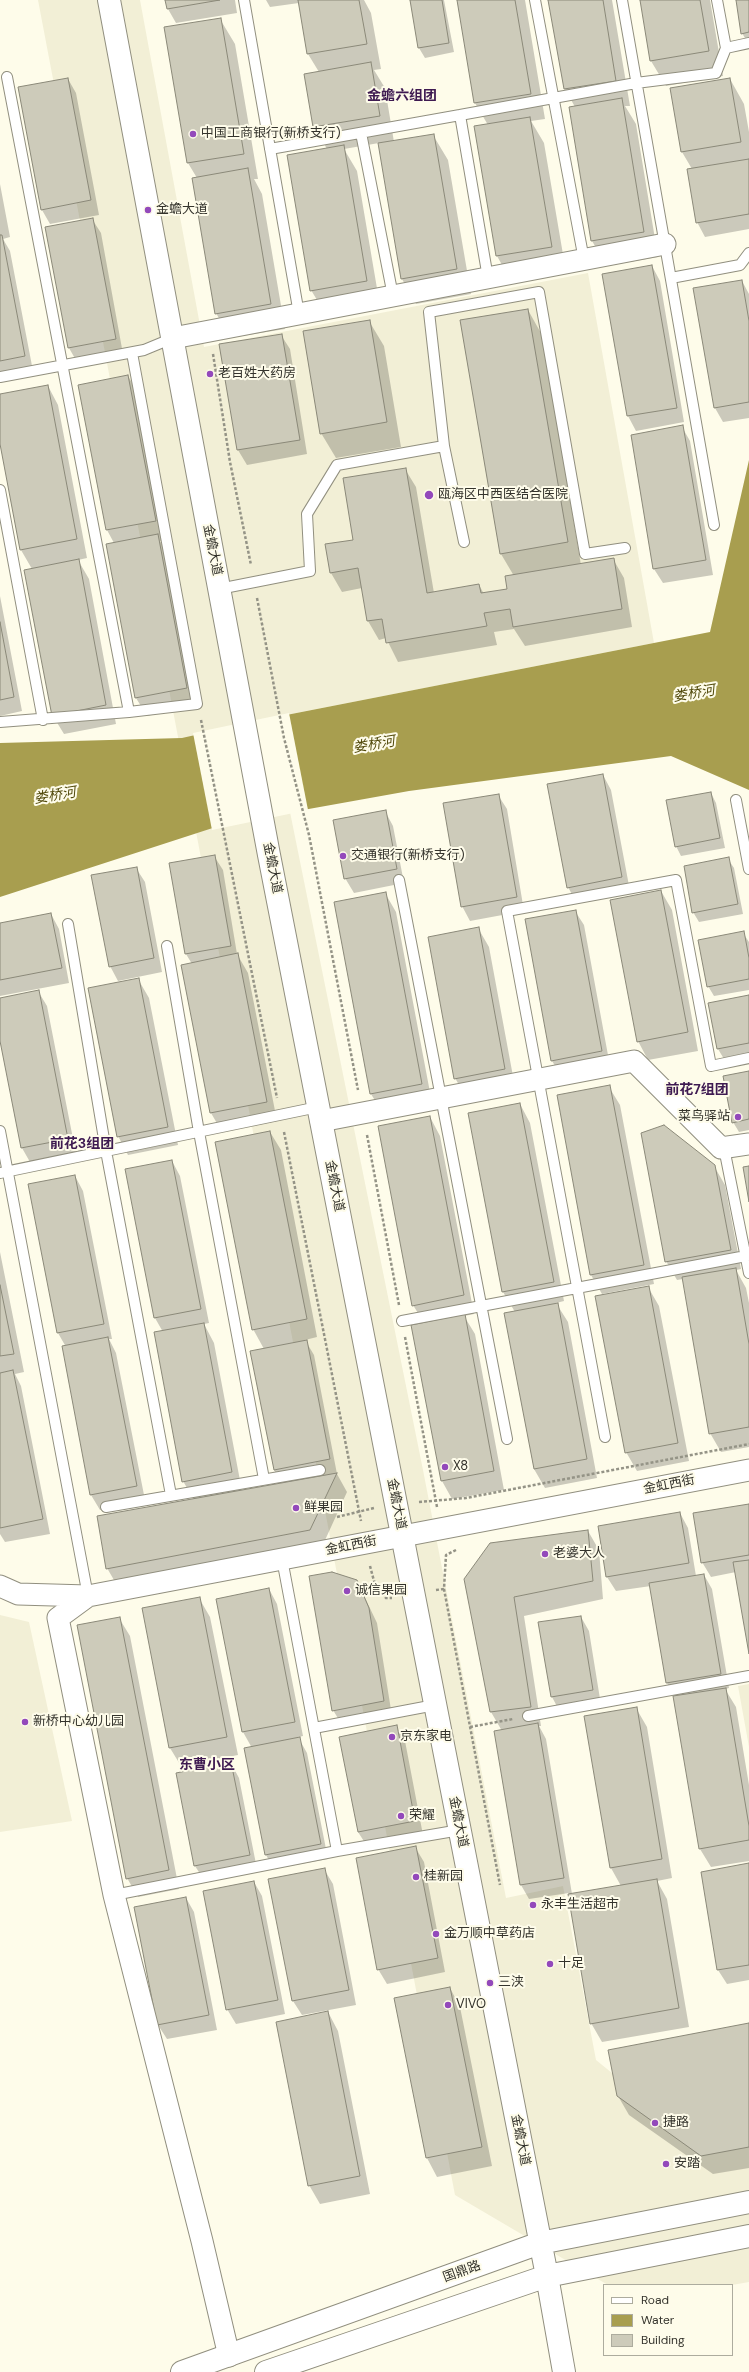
<!DOCTYPE html>
<meta charset="utf-8">
<style>
body{margin:0}
#map{position:relative;width:749px;height:2372px;overflow:hidden;background:#fefcea;font-family:"DM Sans",sans-serif}
canvas{display:block}
.legend{position:absolute;left:603px;top:2284px;width:130px;height:72px;box-sizing:border-box;background:#fefcea;border:1px solid #adac9e;margin:0;padding:5px 7px;list-style:none;font-size:12px;color:#34332c}
.legend li{display:flex;align-items:center;gap:8px;height:20px}
.legend b{width:20px;border:1px solid #adac9e}
</style>
<div id="map">
<canvas width="749" height="2372"></canvas>
<ul class="legend">
<li><b style="height:5px;background:#fff"></b>Road</li>
<li><b style="height:11px;background:#a89e4f"></b>Water</li>
<li><b style="height:11px;background:#cdcbba"></b>Building</li>
</ul>
</div>
<script>
const c = document.querySelector('canvas').getContext('2d');
c.lineJoin = 'round';
function paint(path, color) { c.fillStyle = color; c.fill(path, 'evenodd'); }
const poly = rows => new Path2D(rows.map(r => 'M' + r).join(''));
function stroke(path, color, width, dash) { c.strokeStyle = color; c.lineWidth = width; c.lineCap = dash ? 'butt' : 'round'; c.setLineDash(dash || []); c.stroke(path); }
function label(font, color, halo, rows, align = 'center') {
  c.font = font + ' "DM Sans","Noto Sans SC",sans-serif'; c.lineWidth = 4; c.setLineDash([]); c.textBaseline = 'middle'; c.strokeStyle = halo; c.fillStyle = color; for (const [text, x, y, turn = 0] of rows) {
    c.save(); c.translate(x, y); c.rotate((+turn || 0) * Math.PI / 180); c.textAlign = isNaN(turn) ? turn : align; if (halo) c.strokeText(text, 0, 0); c.fillText(text, 0, 0); c.restore();
  }
}
const built = poly([
 [38,0,140,0,204,347,588,273,654,643,271,718,423,1470,506,1898,563,1886,596,2060,708,2151,749,2144,749,2282,732,2285,608,2285,455,2195],
 [0,1615,29,1622,72,1821,0,1832],
 [749,1684,749,1747,738,1686]
]);
const water = poly([
 [749,460,749,790,671,756,409,791,225,824,0,897,0,743,182,738,271,718,710,632]
]);
const pier = poly([
 [289,713,308,810,212,830,193,733]
]);
const shadow = poly([
 [166,0,235,0,237,13,176,23,168,9],
 [266,0,364,0,371,13,381,69,374,70,385,88,394,142,433,135,448,160,471,294,416,304,402,279,379,143,344,149,357,171,380,306,326,315,311,290,327,149,314,126,319,72,308,54,299,3,270,7],
 [411,0,444,0,454,52,425,58,419,48],
 [458,0,525,0,545,119,531,121,544,143,566,272,511,281,497,256,488,125,475,103],
 [549,0,612,0,630,106,625,106,636,124,658,257,607,266,592,241,575,107,565,89],
 [641,0,710,0,723,76,666,86,651,61],
 [737,0,749,0,749,45,742,33],
 [220,19,235,44,258,179,254,179,262,194,285,329,230,338,216,313,197,178,188,163],
 [68,79,76,93,99,215,50,224,42,210],
 [730,79,744,104,749,132,749,229,705,237,697,222,692,169,682,152,671,89],
 [0,184,10,237,3,239,10,251,33,371,0,377],
 [92,219,101,233,123,354,77,362,69,348,46,228],
 [652,266,660,281,684,422,636,431,628,416,604,274],
 [742,281,749,294,749,418,723,422,715,408],
 [528,310,542,335,581,565,613,559,624,578,632,627,525,646,514,629,494,632,497,645,398,662,386,638,379,640,368,621,362,588,342,592,331,573,326,545,354,541,405,469,416,487,434,593,479,585,484,594,508,590,514,576,501,554],
 [369,321,384,346,401,447,336,458,321,433],
 [281,335,290,349,307,454,247,465,238,450,220,345],
 [128,376,139,395,166,540,160,541,168,554,197,706,147,716,136,698,114,543,107,530,79,386],
 [48,386,58,405,87,558,78,560,89,579,116,724,64,734,53,716,32,569,21,550,0,439,0,395],
 [682,427,690,441,713,575,663,583,654,569,632,435],
 [0,596,22,711,0,716],
 [603,775,611,790,630,891,576,902,568,887],
 [711,793,716,803,725,848,681,856,676,846],
 [498,795,507,809,524,911,470,921,462,906],
 [385,811,393,826,404,883,354,893,345,878],
 [214,856,223,870,237,954,248,973,277,1121,222,1132,211,1113,182,965,192,964,186,954,170,864],
 [728,859,734,868,743,914,699,922,693,912],
 [136,868,145,882,162,972,118,981,110,966],
 [661,891,672,910,698,1051,648,1060,638,1041],
 [385,893,396,912,432,1103,382,1112,371,1094,335,903],
 [575,911,584,925,610,1066,561,1075,552,1061],
 [51,914,59,929,69,983,0,996,0,924],
 [478,928,489,947,515,1087,466,1097,455,1078],
 [743,933,749,942,749,990,714,996,708,986],
 [138,979,149,998,178,1145,128,1155,118,1136],
 [38,991,47,1006,76,1154,30,1162,22,1148,0,1036,0,999],
 [749,996,749,1054,724,1059,718,1049,710,1004],
 [749,1072,749,1130,739,1132,733,1122],
 [609,1087,620,1105,654,1284,602,1294,591,1275,558,1096],
 [520,1104,530,1123,564,1301,556,1303,568,1322,597,1478,545,1488,534,1469,505,1314,515,1312,503,1292,470,1113],
 [430,1117,440,1136,474,1314,464,1316,475,1334,504,1490,452,1499,442,1481,424,1323,413,1305],
 [270,1132,281,1150,317,1337,305,1340,314,1355,337,1474,347,1492,321,1549,118,1587,107,1568,194,1500,183,1481,163,1332,155,1318,172,1161,180,1176,209,1323,204,1324,214,1343,242,1491,282,1484,274,1470,252,1352,264,1349,253,1329],
 [714,1166,725,1185,741,1269,736,1270,746,1288,749,1303,749,1447,721,1452,710,1433,683,1279,677,1280,666,1261],
 [75,1176,83,1191,112,1339,109,1339,116,1353,145,1500,100,1510,91,1495,63,1347,66,1347,58,1333,30,1185],
 [0,1252,24,1372,15,1374,21,1386,50,1534,5,1542,0,1534],
 [648,1287,659,1306,689,1461,637,1471,626,1452],
 [749,1505,749,1648,736,1572,711,1577,702,1562],
 [680,1513,688,1528,696,1576,704,1575,712,1589,729,1688,725,1689,736,1707,749,1785,749,1861,711,1867,700,1849,675,1697,667,1683,651,1586,616,1591,607,1577,599,1527],
 [588,1531,599,1550,603,1599,524,1616,541,1726,539,1726,546,1739,572,1894,621,1886,611,1868,586,1717,636,1708,647,1727,672,1878,657,1881,667,1899,689,2027,602,2042,591,2023,569,1893,529,1899,521,1885,502,1731,491,1712,465,1580],
 [357,1581,377,1623,392,1716,342,1725,333,1710],
 [269,1589,277,1604,303,1736,298,1737,307,1753,328,1859,274,1869,266,1855,245,1749,252,1748,243,1732],
 [199,1598,210,1617,238,1755,181,1766,170,1748],
 [581,1617,589,1631,601,1705,560,1712,552,1697,540,1623],
 [119,1618,130,1636,179,1889,138,1897,127,1878],
 [396,1727,405,1741,423,1835,367,1846,358,1832],
 [231,1763,239,1778,257,1869,204,1880,195,1866],
 [415,1847,424,1862,445,1972,387,1984,378,1969],
 [749,1864,749,1980,727,1984,718,1970],
 [324,1869,333,1884,356,2005,302,2015,293,2001],
 [254,1882,262,1896,285,2014,236,2024,227,2009],
 [186,1898,194,1912,217,2030,167,2039,158,2025,136,1908],
 [450,1988,460,2007,492,2166,437,2177,427,2158,396,1999],
 [328,2012,338,2031,370,2194,320,2204,309,2185],
 [749,2024,749,2168,713,2174,629,2115,618,2096]
]);
const building = poly([
 [165,0,220,0,167,9,165,0],
 [298,0,359,0,367,44,307,54,298,0],
 [410,0,442,0,449,43,418,48,410,0],
 [457,0,515,0,531,94,474,103,457,0],
 [548,0,603,0,616,81,564,89,548,0],
 [640,0,700,0,709,51,650,61,640,0],
 [736,0,749,0,749,32,741,34,736,0],
 [221,18,244,154,187,163,164,27,221,18],
 [371,62,380,116,313,127,304,74,371,62],
 [68,78,91,200,41,210,18,87,68,78],
 [730,78,741,142,681,152,670,88,730,78],
 [622,98,644,232,591,241,569,107,622,98],
 [530,117,552,247,496,256,474,126,530,117],
 [434,134,457,269,401,279,378,143,434,134],
 [344,145,367,281,310,291,287,155,344,145],
 [749,159,749,214,696,223,687,169,749,159],
 [248,168,271,304,215,314,192,178,248,168],
 [93,218,116,339,68,348,45,227,93,218],
 [0,235,2,235,25,356,0,361,0,235],
 [652,265,677,408,627,416,602,274,652,265],
 [742,280,749,321,749,402,714,408,693,288,742,280],
 [528,309,568,542,500,554,460,320,528,309],
 [370,320,387,422,320,434,303,331,370,320],
 [282,334,300,440,237,450,219,344,282,334],
 [128,375,156,521,106,530,78,385,128,375],
 [48,385,77,539,20,550,0,444,0,394,48,385],
 [683,425,706,560,653,569,631,435,683,425],
 [406,468,427,593,479,584,481,593,507,589,505,576,614,558,622,609,513,627,510,609,484,613,487,626,386,643,382,619,367,621,358,568,330,573,325,544,353,540,343,478,406,468],
 [158,534,187,688,135,698,106,544,158,534],
 [79,559,106,705,52,716,24,570,79,559],
 [0,622,14,697,0,700,0,622],
 [603,774,622,877,567,888,547,784,603,774],
 [711,792,720,838,675,847,666,800,711,792],
 [499,794,517,897,461,907,443,803,499,794],
 [386,810,397,869,344,879,333,820,386,810],
 [215,855,231,946,185,954,169,863,215,855],
 [729,857,738,904,692,913,684,866,729,857],
 [137,867,154,958,109,967,91,875,137,867],
 [661,890,688,1032,637,1042,610,900,661,890],
 [386,892,422,1084,370,1094,334,902,386,892],
 [576,910,602,1051,551,1061,525,919,576,910],
 [51,913,62,968,0,980,0,923,51,913],
 [479,927,505,1069,454,1079,428,937,479,927],
 [744,931,749,958,749,979,707,987,698,940,744,931],
 [238,953,267,1102,210,1113,181,965,238,953],
 [139,978,168,1127,117,1137,88,988,139,978],
 [39,990,68,1139,21,1148,0,1041,0,998,39,990],
 [749,995,749,1043,717,1049,708,1003,749,995],
 [749,1071,749,1119,732,1123,723,1076,749,1071],
 [610,1085,644,1265,590,1275,557,1095,610,1085],
 [520,1103,554,1282,502,1292,468,1113,520,1103],
 [430,1116,464,1295,412,1306,378,1126,430,1116],
 [664,1125,715,1165,731,1250,665,1262,641,1133,664,1125],
 [270,1131,307,1319,252,1330,215,1142,270,1131],
 [172,1160,201,1309,154,1318,125,1169,172,1160],
 [749,1166,749,1202,743,1167,749,1166],
 [75,1175,104,1324,57,1333,28,1184,75,1175],
 [736,1268,749,1344,749,1427,709,1434,682,1277,736,1268],
 [0,1285,14,1354,0,1356,0,1285],
 [649,1286,678,1443,625,1453,595,1296,649,1286],
 [558,1303,587,1459,534,1469,504,1313,558,1303],
 [465,1314,494,1471,441,1481,411,1325,465,1314],
 [204,1323,232,1472,182,1482,154,1332,204,1323],
 [108,1337,137,1486,90,1495,62,1346,108,1337],
 [307,1340,330,1459,274,1470,250,1351,307,1340],
 [13,1370,43,1519,0,1528,0,1373,13,1370],
 [337,1473,310,1530,106,1569,97,1516,337,1473],
 [749,1504,749,1555,701,1563,693,1513,749,1504],
 [680,1512,689,1563,606,1577,598,1526,680,1512],
 [588,1530,593,1581,514,1597,531,1707,490,1712,464,1579,490,1543,588,1530],
 [749,1560,749,1654,733,1562,749,1560],
 [332,1572,357,1580,369,1608,384,1701,332,1711,309,1576,332,1572],
 [704,1574,721,1674,666,1683,649,1583,704,1574],
 [269,1588,295,1722,242,1732,216,1599,269,1588],
 [200,1597,227,1737,169,1748,142,1608,200,1597],
 [581,1616,593,1690,551,1697,538,1622,581,1616],
 [120,1617,169,1870,126,1879,77,1625,120,1617],
 [726,1688,749,1826,749,1840,699,1849,673,1696,726,1688],
 [637,1707,662,1859,610,1868,584,1716,637,1707],
 [538,1723,564,1878,520,1885,494,1731,538,1723],
 [397,1725,415,1821,358,1832,339,1737,397,1725],
 [300,1737,321,1844,265,1855,244,1748,300,1737],
 [231,1762,250,1855,194,1866,176,1773,231,1762],
 [416,1846,438,1958,377,1970,356,1858,416,1846],
 [749,1863,749,1965,717,1970,701,1872,749,1863],
 [325,1868,349,1990,292,2001,268,1879,325,1868],
 [657,1879,679,2008,590,2024,568,1894,657,1879],
 [254,1881,278,2000,226,2010,203,1891,254,1881],
 [186,1897,209,2015,157,2025,134,1907,186,1897],
 [450,1987,482,2147,426,2158,394,1998,450,1987],
 [328,2011,360,2176,308,2186,276,2022,328,2011],
 [749,2023,749,2147,701,2156,617,2096,608,2050,749,2023]
]);
const path = poly([
 [213,354,230,462,251,565],
 [257,598,284,738,309,835,358,1090],
 [201,720,277,1098],
 [284,1132,361,1521],
 [367,1135,399,1305],
 [405,1337,437,1507],
 [419,1502,466,1498,749,1444],
 [337,1517,374,1508],
 [456,1550,446,1555,444,1589,500,1885],
 [370,1566,374,1581,386,1598,392,1598],
 [436,1590,444,1589],
 [470,1727,513,1719]
]);
const lane = poly([
 [244,0,299,314],
 [535,0,584,260],
 [622,0,714,525],
 [717,0,726,48],
 [7,77,129,712],
 [460,115,636,83,716,73,726,48,749,43],
 [361,133,393,296],
 [270,149,460,115,488,278],
 [671,278,740,265,749,253],
 [0,377,144,350,173,338],
 [0,490,43,720],
 [464,542,444,446,429,312,539,292,585,554,625,548],
 [219,589,310,571,307,514,337,465,444,446],
 [0,722,129,712,197,704,132,353],
 [736,800,749,869],
 [399,880,507,1439],
 [68,924,106,1151,171,1495],
 [167,946,199,1132,264,1479],
 [0,1131,88,1596],
 [724,1148,749,1273],
 [0,1173,318,1107],
 [402,1321,746,1256],
 [605,1437,507,911,676,880,711,1066,749,1058],
 [106,1507,320,1470],
 [282,1559,337,1851],
 [528,1716,749,1676],
 [314,1728,435,1705],
 [114,1895,337,1851,460,1830]
]);
const street = poly([
 [173,338,665,244],
 [321,1121,634,1061,721,1148,749,1144],
 [0,1586,18,1594,88,1596,749,1470],
 [88,1596,58,1618,114,1895,202,2241,229,2356]
]);
const secondary = poly([
 [109,0,269,855,547,2276,564,2372],
 [182,2372,540,2243,749,2202],
 [266,2372,547,2276,749,2236]
]);
const markers = [
 [193,134,4,"#9349bb"],
 [148,210,4,"#9349bb"],
 [210,374,4,"#9349bb"],
 [429,495,5,"#9349bb"],
 [343,856,4,"#9349bb"],
 [738,1117,4,"#9349bb"],
 [445,1467,4,"#9349bb"],
 [296,1508,4,"#9349bb"],
 [545,1554,4,"#9349bb"],
 [347,1591,4,"#9349bb"],
 [25,1722,4,"#9349bb"],
 [392,1737,4,"#9349bb"],
 [401,1816,4,"#9349bb"],
 [416,1877,4,"#9349bb"],
 [533,1905,4,"#9349bb"],
 [436,1934,4,"#9349bb"],
 [550,1964,4,"#9349bb"],
 [490,1983,4,"#9349bb"],
 [448,2005,4,"#9349bb"],
 [655,2123,4,"#9349bb"],
 [666,2164,4,"#9349bb"]
];
const poiNames = [
 ["中国工商银行(新桥支行)",201,134],
 ["金蟾大道",156,210],
 ["老百姓大药房",218,374],
 ["瓯海区中西医结合医院",438,495],
 ["交通银行(新桥支行)",351,856],
 ["菜鸟驿站",730,1117,"right"],
 ["X8",453,1467],
 ["鲜果园",304,1508],
 ["老婆大人",553,1554],
 ["诚信果园",355,1591],
 ["新桥中心幼儿园",33,1722],
 ["京东家电",400,1737],
 ["荣耀",409,1816],
 ["桂新园",424,1877],
 ["永丰生活超市",541,1905],
 ["金万顺中草药店",444,1934],
 ["十足",558,1964],
 ["三浃",498,1983],
 ["VIVO",456,2005],
 ["捷路",663,2123],
 ["安踏",674,2164]
];
const streetNames = [
 ["金蟾大道",212,550,79],
 ["金蟾大道",272,868,79],
 ["金蟾大道",334,1186,79],
 ["金虹西街",669,1485,-11],
 ["金蟾大道",396,1504,79],
 ["金虹西街",351,1546,-11],
 ["金蟾大道",458,1822,79],
 ["金蟾大道",520,2140,79],
 ["国鼎路",462,2272,-20]
];
const neighbourhoodNames = [
 ["金蟾六组团",402,96],
 ["前花7组团",697,1090],
 ["前花3组团",82,1144],
 ["东曹小区",207,1765]
];
const waterNames = [
 ["娄桥河",694,694,-9],
 ["娄桥河",374,745,-9],
 ["娄桥河",55,796,-9]
];
paint(built, '#f2efd6');
paint(water, '#a89e4f');
paint(pier, '#fefcea');
paint(shadow, '#0003');
paint(building, '#cdcbba');
stroke(building, '#8b8979', 1);
stroke(lane, '#918f7f', 12);
stroke(street, '#918f7f', 23);
stroke(secondary, '#918f7f', 24);
stroke(path, '#949386', 2.5, [3, 2]);
stroke(lane, '#fff', 10);
stroke(street, '#fff', 21);
stroke(secondary, '#fff', 22);
for (const [x, y, r, color] of markers) { const dot = new Path2D(); dot.arc(x, y, r, 0, 2 * Math.PI); c.fillStyle = color; c.fill(dot); stroke(dot, '#fefcea', 1.5); }
label('13px', '#34332c', '#fefcea', poiNames, 'left');
label('13px', '#34332c', '#fefcea', streetNames);
label('bold 14px', '#3e1a51', '#fefcea', neighbourhoodNames);
label('italic 14px', '#51490b', '#fefcea', waterNames);
</script>
